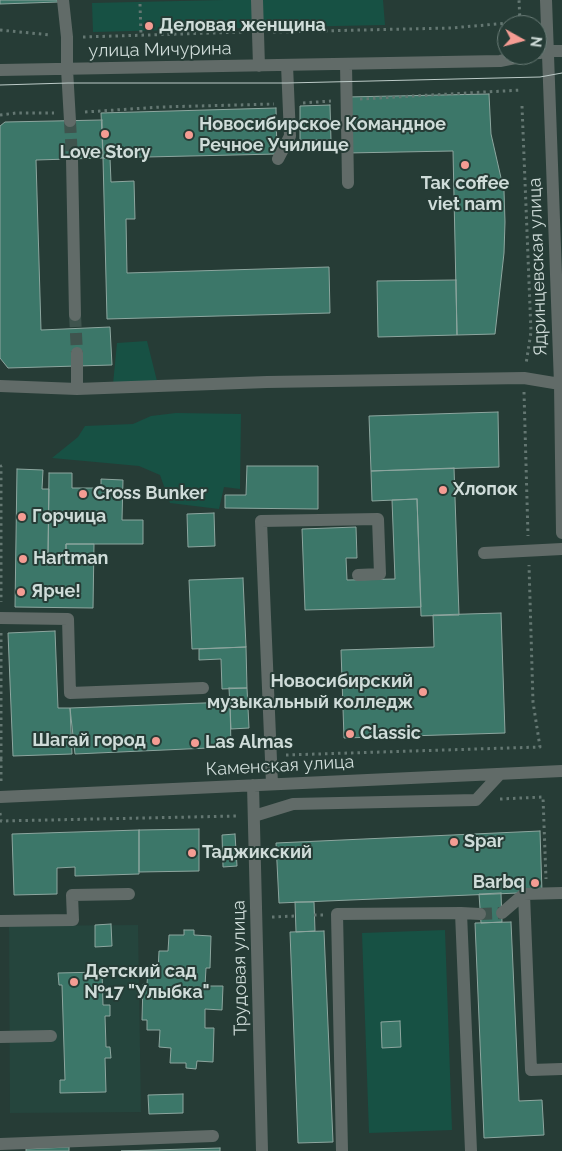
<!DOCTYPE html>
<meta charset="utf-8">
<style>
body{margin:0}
#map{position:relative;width:562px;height:1151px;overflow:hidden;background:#263c36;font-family:Raleway,sans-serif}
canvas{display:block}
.north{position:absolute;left:497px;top:15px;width:50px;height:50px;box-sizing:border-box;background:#263c36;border:1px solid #6a7c77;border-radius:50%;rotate:97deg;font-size:14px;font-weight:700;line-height:20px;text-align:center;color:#cfdcd9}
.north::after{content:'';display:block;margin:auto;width:18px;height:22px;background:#f59c93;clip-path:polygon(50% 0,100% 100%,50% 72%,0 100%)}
</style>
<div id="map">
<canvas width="562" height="1151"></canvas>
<div class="north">N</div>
</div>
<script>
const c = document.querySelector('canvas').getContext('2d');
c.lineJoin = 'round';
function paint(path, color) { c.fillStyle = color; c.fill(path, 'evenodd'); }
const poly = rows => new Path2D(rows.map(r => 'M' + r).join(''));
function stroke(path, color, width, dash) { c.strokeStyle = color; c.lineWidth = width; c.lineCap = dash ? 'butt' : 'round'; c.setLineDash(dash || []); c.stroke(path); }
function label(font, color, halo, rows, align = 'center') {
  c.font = font + ' Raleway,sans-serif'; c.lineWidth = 4; c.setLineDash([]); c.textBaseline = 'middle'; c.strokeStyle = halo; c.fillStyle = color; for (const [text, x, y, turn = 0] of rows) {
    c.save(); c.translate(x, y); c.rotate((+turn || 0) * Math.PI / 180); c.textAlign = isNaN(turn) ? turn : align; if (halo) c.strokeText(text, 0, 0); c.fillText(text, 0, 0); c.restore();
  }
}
const built = poly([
 [138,925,141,1112,10,1113,9,926]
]);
const green = poly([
 [223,0,383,0,385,25,287,27,93,32,92,3],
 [147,341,157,381,113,384,117,343],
 [176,413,241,414,240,489,224,487,219,509,170,503,160,475,139,466,52,458,78,437,85,426,133,424,151,416],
 [445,930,452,1130,369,1133,362,933]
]);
const building = poly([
 [0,0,57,0,58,2,0,4,0,0],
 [489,94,491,134,504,191,505,222,504,253,495,334,457,335,453,151,347,153,346,97,489,94],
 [330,105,331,140,300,140,300,106,330,105],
 [276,108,277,154,103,158,101,113,276,108],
 [102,120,103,158,36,160,41,330,110,327,112,365,8,368,0,358,0,126,5,122,102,120],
 [103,158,110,158,111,182,134,181,135,219,126,219,127,273,329,267,330,313,107,319,103,158],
 [456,280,457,335,378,337,377,281,456,280],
 [498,412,499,467,371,471,369,416,498,412],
 [247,466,318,466,318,509,225,508,225,495,246,495,247,466],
 [454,468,459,615,421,616,417,499,372,501,371,471,454,468],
 [17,469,43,470,42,489,49,489,48,556,66,557,66,544,94,544,93,608,15,607,17,469],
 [49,473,72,473,72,488,101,488,101,479,123,480,122,520,143,520,143,544,66,544,66,557,48,556,49,473],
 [417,499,421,607,305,610,302,529,356,527,357,558,346,558,347,580,395,579,392,500,417,499],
 [214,513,215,546,188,547,187,514,214,513],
 [243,578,246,647,192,649,189,580,243,578],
 [501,613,505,733,344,738,341,650,434,647,433,615,501,613],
 [55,631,58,708,70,708,72,754,13,756,8,633,55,631],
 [246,647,247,688,222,689,221,659,199,660,199,649,246,647],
 [229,688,247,688,249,728,231,729,229,688],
 [230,702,231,747,75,754,70,708,230,702],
 [199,829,199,871,139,872,139,830,199,829],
 [139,830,139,874,75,876,75,867,57,868,57,894,14,895,12,834,139,830],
 [540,831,542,892,279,903,276,843,540,831],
 [235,834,237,866,223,867,222,835,235,834],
 [501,893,502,922,481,923,479,894,501,893],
 [295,902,314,902,315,931,296,932,295,902],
 [511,922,519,1101,542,1100,544,1135,484,1138,475,923,511,922],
 [111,924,112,946,95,947,95,925,111,924],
 [184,930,194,930,194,935,211,936,210,968,206,968,205,986,223,986,222,1010,205,1009,205,1028,214,1028,213,1062,197,1061,196,1069,186,1068,186,1063,170,1063,171,1048,159,1047,160,1030,147,1030,147,1020,142,1020,143,984,147,984,148,970,158,971,159,951,168,951,169,935,184,935,184,930],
 [324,931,333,1142,298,1143,290,932,324,931],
 [102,972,103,1005,110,1005,110,1016,105,1016,106,1047,110,1047,111,1058,105,1058,106,1092,60,1093,60,1080,65,1080,62,985,59,985,58,973,102,972],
 [400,1021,401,1047,382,1048,381,1022,400,1021],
 [183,1094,183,1113,149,1114,148,1095,183,1094],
 [69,1147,69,1151,26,1151,26,1149,69,1147],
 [220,1148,220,1151,121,1151,220,1148]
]);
const minorTunnel = poly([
 [70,121,72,159],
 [75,315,77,353],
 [480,914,502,913]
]);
const path = poly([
 [140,4,141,35],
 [0,30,51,35],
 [273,32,451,28,520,22,519,0],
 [83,37,244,32],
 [360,99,521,90],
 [303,103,331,101],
 [522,106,531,332,526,364],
 [85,112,161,107,274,104],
 [0,115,16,113,54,113],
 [524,392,528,536],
 [0,465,1,467,1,602],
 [1,633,1,760],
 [286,755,540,747,533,702,529,565],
 [0,760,1,760,1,782],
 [500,799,543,797,546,879],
 [0,813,1,821,238,816],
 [314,915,323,915],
 [272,917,296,916]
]);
const minor = poly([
 [63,0,67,37,67,69,70,121],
 [257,0,259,66],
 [546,0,560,384,562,533],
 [540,53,548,51,562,51],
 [346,64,348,183],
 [0,70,500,61,530,55],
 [72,159,75,315],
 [278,159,290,136,287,65],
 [77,353,77,389],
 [0,386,77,389,267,382,524,378,560,384],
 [484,553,562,549],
 [0,618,68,619,70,693,203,688],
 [272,784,261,521,378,519,380,574,358,575],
 [253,785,262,1151],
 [0,797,562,771],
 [254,816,293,804,476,800,500,774],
 [562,893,524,894,531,1070,562,1069],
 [461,913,480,914],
 [502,913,524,894],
 [0,921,73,920,72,895,129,894],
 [0,1037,51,1036],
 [0,1144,213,1136],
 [342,1151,337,914,461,913,471,1151]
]);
const tram = poly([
 [0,85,68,83,287,83,540,77,562,73]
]);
const markers = [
 [149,26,5,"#f59c93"],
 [105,134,5,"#f59c93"],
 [189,135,5,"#f59c93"],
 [465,165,5,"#f59c93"],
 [443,490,5,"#f59c93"],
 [83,494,5,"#f59c93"],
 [22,517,5,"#f59c93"],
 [23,559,5,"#f59c93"],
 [21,592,5,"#f59c93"],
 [423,692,5,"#f59c93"],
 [350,734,5,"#f59c93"],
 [156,741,5,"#f59c93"],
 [195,743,5,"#f59c93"],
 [454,842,5,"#f59c93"],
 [192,853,5,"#f59c93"],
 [535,883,5,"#f59c93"],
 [74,982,5,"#f59c93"]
];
const poiNames = [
 ["Деловая женщина",159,26],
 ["Новосибирское Командное",199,125],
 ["Речное Училище",199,146],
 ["Love Story",105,153,"center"],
 ["Так coffee",465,184,"center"],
 ["viet nam",465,205,"center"],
 ["Хлопок",453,490],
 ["Cross Bunker",93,494],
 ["Горчица",32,517],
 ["Hartman",33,559],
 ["Ярче!",31,592],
 ["Новосибирский",413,682,"right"],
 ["музыкальный колледж",413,703,"right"],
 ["Classic",360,734],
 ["Шагай город",146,741,"right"],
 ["Las Almas",205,743],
 ["Spar",464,842],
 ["Таджикский",202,853],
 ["Barbq",525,883,"right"],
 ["Детский сад",84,972],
 ["№17 \"Улыбка\"",84,993]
];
const streetNames = [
 ["улица Мичурина",160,50,-1],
 ["Ядринцевская улица",538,267,-92],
 ["Каменская улица",280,766,-3],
 ["Трудовая улица",240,968,-91]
];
paint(built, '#25453d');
paint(green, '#175144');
paint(building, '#3c7769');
stroke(building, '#8da69f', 1);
stroke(minorTunnel, '#3f544e', 12, [12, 6]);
stroke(path, '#647772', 3, [2.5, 4]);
stroke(minor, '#616b68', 12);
stroke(tram, '#bdcbc8', 1);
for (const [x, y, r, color] of markers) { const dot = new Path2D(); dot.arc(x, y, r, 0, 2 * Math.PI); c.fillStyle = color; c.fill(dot); stroke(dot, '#263c36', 2); }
label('bold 18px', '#cfdcd9', '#263c36', poiNames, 'left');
label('18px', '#cfdcd9', '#263c36', streetNames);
</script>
